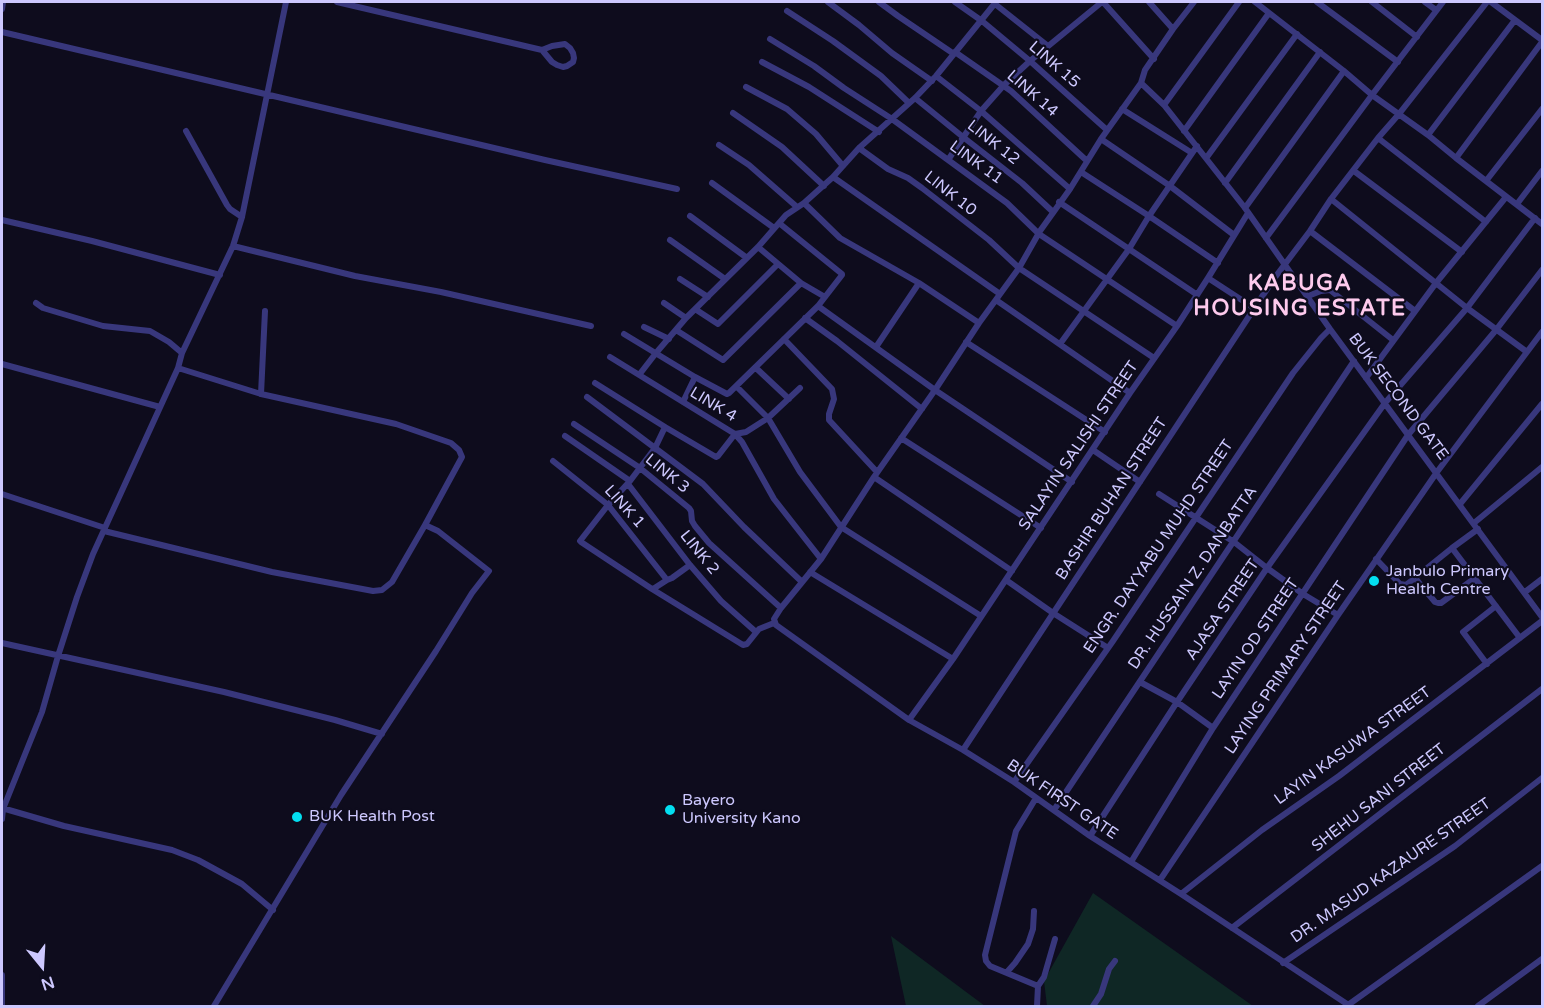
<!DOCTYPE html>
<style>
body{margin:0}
#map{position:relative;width:1544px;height:1008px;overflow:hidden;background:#0e0c1d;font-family:"Varela Round",sans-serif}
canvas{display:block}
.frame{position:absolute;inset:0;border:3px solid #cdc8fe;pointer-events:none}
.north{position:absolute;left:12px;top:936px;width:60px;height:60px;-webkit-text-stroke:4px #0e0c1d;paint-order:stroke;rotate:162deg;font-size:16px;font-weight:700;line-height:24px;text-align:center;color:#cdc8fe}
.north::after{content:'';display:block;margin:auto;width:21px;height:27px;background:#cdc8fe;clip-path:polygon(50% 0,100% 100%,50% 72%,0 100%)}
</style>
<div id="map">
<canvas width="1544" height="1008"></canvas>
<div class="frame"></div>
<div class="north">N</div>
</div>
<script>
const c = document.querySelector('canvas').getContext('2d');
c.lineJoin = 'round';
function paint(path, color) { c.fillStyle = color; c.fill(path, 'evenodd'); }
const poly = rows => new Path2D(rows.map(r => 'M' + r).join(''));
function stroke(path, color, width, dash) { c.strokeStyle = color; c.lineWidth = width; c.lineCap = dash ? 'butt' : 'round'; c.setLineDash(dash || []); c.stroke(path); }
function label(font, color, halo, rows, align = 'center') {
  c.font = font + ' "Varela Round",sans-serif'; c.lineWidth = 4.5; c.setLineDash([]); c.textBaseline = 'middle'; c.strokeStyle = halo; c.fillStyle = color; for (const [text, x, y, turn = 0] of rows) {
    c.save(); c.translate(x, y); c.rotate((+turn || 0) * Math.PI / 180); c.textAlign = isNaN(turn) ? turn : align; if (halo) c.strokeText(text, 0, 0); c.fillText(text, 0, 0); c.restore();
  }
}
const green = poly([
 [1093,893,1253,1006,1047,1006,1044,981],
 [891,936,985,1006,906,1006]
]);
const street = poly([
 [337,2,542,50,552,62,557,65,563,67,567,66,573,62,574,58,573,53,570,48,565,44,552,46,542,50],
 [828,2,859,25,892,53,932,81],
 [879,2,898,16,954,54],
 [955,2,982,21,1030,61,1107,130],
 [1103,2,1154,59],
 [1149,2,1173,29],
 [1194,2,1173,29,1145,70,1141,83,1101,139,1070,189,1040,231,1019,268,979,323,935,390,874,477,821,559,781,608,774,619,776,625,909,720,963,750,1014,782,1090,836,1181,894,1350,1006],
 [1255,2,1344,71,1372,95,1428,135,1456,158,1542,224],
 [1317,2,1398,62],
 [1372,2,1417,37],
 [1425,2,1436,10],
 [1491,2,1542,40],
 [995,4,1048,46],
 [2,9,3,2],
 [787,11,833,41,881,76,909,103],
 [2,32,545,160,677,189],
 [770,39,814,66,844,88,892,119,1007,203,1039,234,1177,326],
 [955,52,1011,91,1087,161],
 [762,62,809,87,879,132],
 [936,76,981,111,1070,189],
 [1141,83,1164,105,1245,208,1330,329,1542,617],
 [746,87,787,109,816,134,843,166],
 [915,98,963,137,1022,183,1053,212],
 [1164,105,1239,2],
 [1122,109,1192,153],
 [733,113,782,147,824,186],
 [186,131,227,205,230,209,242,217],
 [1184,131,1269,13],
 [1428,135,1515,20],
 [1378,138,1486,222],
 [1101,139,1170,186,1234,235],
 [719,145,749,165,797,207],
 [859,148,888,169,908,178,922,188,989,240,1019,268,1154,358],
 [1207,157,1297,34],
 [1456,158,1542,42],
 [948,160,981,111,1004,85,1030,61,1102,2],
 [1354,171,1462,252],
 [1081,172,1149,216,1218,263],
 [833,177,1000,294],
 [1486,181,1542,109],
 [712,183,774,228],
 [1225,183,1320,52],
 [1331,199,1467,308,1527,352],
 [1059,202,1196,294],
 [804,203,840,238,919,283,979,323],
 [1517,204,1542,171],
 [1245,208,1344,71],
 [690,216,747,258],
 [2,220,92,241,220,275],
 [1310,231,1415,311],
 [1266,238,1372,95,1443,2],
 [670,240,725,279],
 [233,246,355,276,441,292,591,326],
 [758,247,801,283,825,297],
 [1208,278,1254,308],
 [680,279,708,297],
 [1308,296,1321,291,1330,290,1393,340],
 [996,300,1130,393],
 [36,303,43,308,103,326,150,331,169,342,182,353],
 [664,303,686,318],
 [818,306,935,390,1072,482],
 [695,309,718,324,778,264],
 [805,318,837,341,922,409],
 [644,327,669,339],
 [676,330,723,360,801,283],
 [624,334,695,377,727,394,729,393,818,306,842,275,842,274,779,223],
 [784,339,832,389,834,399,829,414,829,420,877,472],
 [966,342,1105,432],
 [1060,344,1129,249,1149,216,1197,146],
 [876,347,919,283],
 [610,357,735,434,742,442,774,499,821,559],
 [2,364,160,407],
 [178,368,261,394,396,424,451,443,459,450,462,457,425,525],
 [756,368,789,399],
 [639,375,656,353,686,318,758,247,786,215,804,203,833,177,859,148,915,98,936,76,996,2],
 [1366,378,1436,283,1506,197],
 [595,383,665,427,716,457,718,456,735,434,746,432,768,418,800,388],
 [737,387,768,418,800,472,841,527,981,616],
 [261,394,265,311],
 [587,397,703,484,744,527,802,582],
 [683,402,695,377],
 [574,424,640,468,689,508,691,511,692,521,695,526,709,543,781,608],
 [665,427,655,448,630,481,608,505,580,541,581,542,652,589,743,645,747,644,759,629,774,623],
 [565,436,630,481],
 [901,438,1041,528],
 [1093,450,1140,482],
 [553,461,608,505,667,580],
 [874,477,1012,571],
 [628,484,690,565,721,601,756,632],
 [2,494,105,528],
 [1159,494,1234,542,1267,568,1303,594,1338,615],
 [1460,504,1542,404],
 [1474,523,1542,467],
 [104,531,272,572,373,591,382,590,392,582,425,525,438,531,489,571,472,593,436,651,341,795,214,1006],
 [1452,548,1520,638],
 [1376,559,1400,584,1406,585,1452,548,1478,529],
 [810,572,953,659],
 [1415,578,1435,602,1438,603,1441,603,1475,578],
 [1006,580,1053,613,1108,648],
 [653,589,667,580,672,578,690,565],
 [1525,592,1542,579],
 [2,643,224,692,335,720,382,734],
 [1487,664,1463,632,1496,606],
 [1140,682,1177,702,1213,728],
 [909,720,953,659,1130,393,1177,326,1208,278,1248,213],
 [963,750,1273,280,1310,231,1331,199,1378,138,1399,114,1487,2],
 [1014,782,1113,641,1293,373,1321,338,1330,329],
 [1036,798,1016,831,985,955,986,961,990,966,1038,986,1037,1006],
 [2,808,64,826,172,850,198,860,242,884,273,910],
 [1054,810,1354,361],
 [2,819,3,809,42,712,58,656,77,597,93,554,178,368,182,353,233,246,242,217,286,2],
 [1090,836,1177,702,1267,568,1385,403,1467,308,1535,218],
 [1131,862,1213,728,1408,435,1496,330,1542,270],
 [1160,880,1338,615,1437,472,1542,332],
 [1181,894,1262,830,1339,776,1542,621],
 [1232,928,1542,689],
 [1283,963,1455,846,1542,778],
 [1007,972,1015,963,1028,944,1033,929,1034,911],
 [2,975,2,1006],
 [1038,986,1044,977,1055,939],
 [1348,1005,1542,866],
 [1093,1006,1101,994,1109,969,1115,961],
 [1478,1006,1542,959]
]);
const markers = [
 [1374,581,6,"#03def0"],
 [670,810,6,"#03def0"],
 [297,817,6,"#03def0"]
];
const streetNames = [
 ["LINK 15",1054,65,41],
 ["LINK 14",1032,94,41],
 ["LINK 12",993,143,38],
 ["LINK 11",976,163,36],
 ["LINK 10",950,194,38],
 ["BUK SECOND GATE",1398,397,53],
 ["LINK 4",713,405,31],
 ["SALAYIN SALISHI STREET",1079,446,-56],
 ["LINK 3",667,474,39],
 ["BASHIR BUHAN STREET",1112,499,-57],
 ["LINK 1",624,507,48],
 ["ENGR. DAYYABU MUHD STREET",1159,547,-56],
 ["LINK 2",699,553,51],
 ["DR. HUSSAIN Z. DANBATTA",1193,578,-56],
 ["AJASA STREET",1223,610,-56],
 ["LAYIN OD STREET",1256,639,-56],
 ["LAYING PRIMARY STREET",1286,668,-56],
 ["LAYIN KASUWA STREET",1353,746,-36],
 ["SHEHU SANI STREET",1379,798,-38],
 ["BUK FIRST GATE",1062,800,34],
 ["DR. MASUD KAZAURE STREET",1391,871,-35]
];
const poiNames = [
 ["Janbulo Primary",1386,572],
 ["Health Centre",1386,590],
 ["Bayero",682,801],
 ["University Kano",682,819],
 ["BUK Health Post",309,817]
];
const districtNames = [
 ["KABUGA",1300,284],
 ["HOUSING ESTATE",1300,309]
];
paint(green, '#0f2725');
stroke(street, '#38377c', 6);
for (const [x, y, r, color] of markers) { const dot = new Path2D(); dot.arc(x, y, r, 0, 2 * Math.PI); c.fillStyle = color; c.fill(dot); stroke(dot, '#0e0c1d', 2); }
label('16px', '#cdc8fe', '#0e0c1d', streetNames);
label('16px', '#cdc8fe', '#0e0c1d', poiNames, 'left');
c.letterSpacing = '1.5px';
label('bold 22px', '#fecaed', '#0e0c1d', districtNames);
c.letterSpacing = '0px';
</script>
